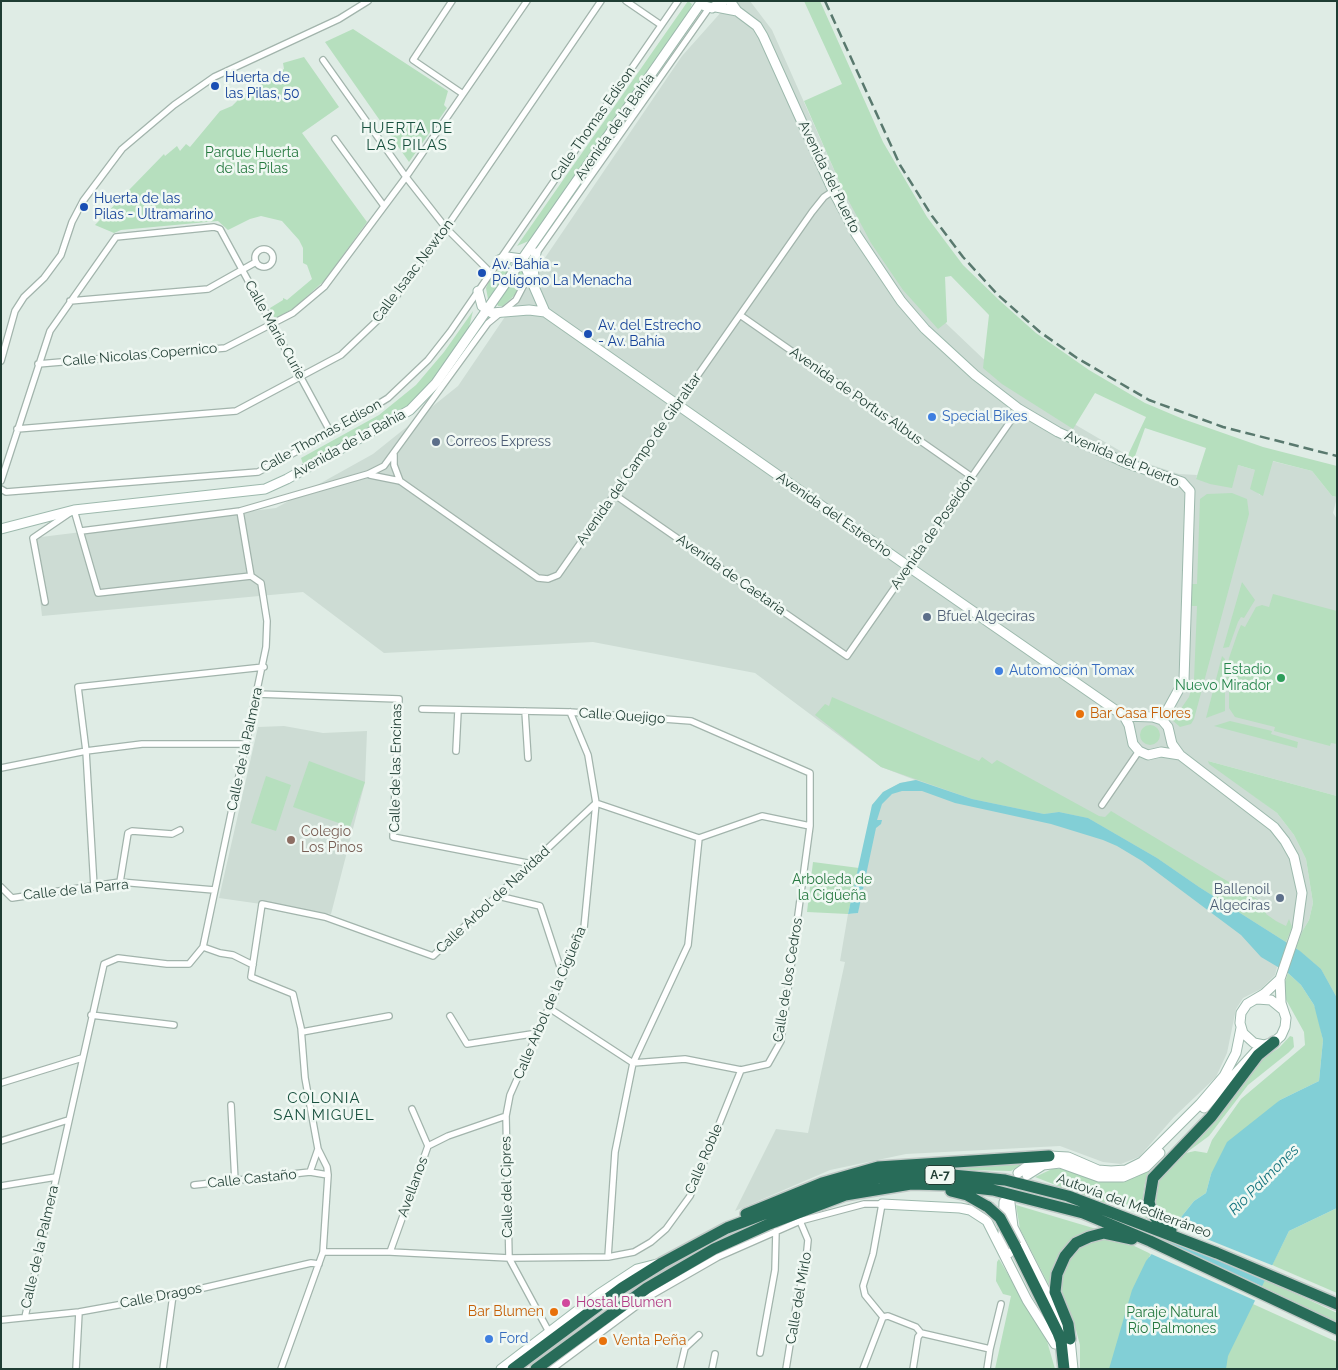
<!DOCTYPE html>
<meta charset="utf-8">
<style>
body{margin:0}
#map{position:relative;width:1338px;height:1370px;overflow:hidden;background:#dfece5;font-family:Raleway,sans-serif}
canvas{display:block}
.frame{position:absolute;inset:0;border:2px solid #1f3d33;pointer-events:none}
</style>
<div id="map">
<canvas width="1338" height="1370"></canvas>
<div class="frame"></div>
</div>
<script>
const c = document.querySelector('canvas').getContext('2d');
c.lineJoin = 'round';
function paint(path, color) { c.fillStyle = color; c.fill(path, 'evenodd'); }
const poly = rows => new Path2D(rows.map(r => 'M' + r).join(''));
function stroke(path, color, width, dash) { c.strokeStyle = color; c.lineWidth = width; c.lineCap = dash ? 'butt' : 'round'; c.setLineDash(dash || []); c.stroke(path); }
function label(font, color, halo, rows, align = 'center') {
  c.font = font + ' Raleway,sans-serif'; c.lineWidth = 5; c.setLineDash([]); c.textBaseline = 'middle'; c.strokeStyle = halo; c.fillStyle = color; for (const [text, x, y, turn = 0] of rows) {
    c.save(); c.translate(x, y); c.rotate((+turn || 0) * Math.PI / 180); c.textAlign = isNaN(turn) ? turn : align; if (halo) c.strokeText(text, 0, 0); c.fillText(text, 0, 0); c.restore();
  }
}
const built = poly([
 [731,1,750,1,772,30,843,190,911,290,1016,390,1134,459,1179,474,1197,475,1196,479,1238,465,1255,470,1256,491,1260,495,1272,461,1312,471,1332,496,1337,497,1333,513,1337,519,1337,796,1208,761,1277,813,1294,835,1306,859,1313,903,1309,920,1303,930,1337,997,1277,967,1275,975,1261,989,1243,998,1236,1009,1227,1053,1216,1077,1174,1117,1139,1157,1121,1164,1103,1162,1060,1146,906,1154,830,1170,735,1211,776,1129,808,1133,845,962,840,961,848,914,858,913,872,805,883,792,900,783,915,780,881,767,755,673,593,642,384,653,303,592,42,616,33,538,276,508,373,454,458,386,682,56],
 [284,726,323,733,367,731,365,782,331,914,219,898,258,727]
]);
const green = poly([
 [688,1,692,4,689,12,531,240,517,246],
 [804,1,820,1,883,142,927,217,963,265,999,300,1036,333,1089,370,1145,403,1183,419,1263,447,1337,466,1337,497,1332,496,1312,471,1273,461,1263,496,1250,489,1255,470,1238,465,1232,488,1210,484,1196,479,1206,448,1145,428,1134,459,1128,455,1146,417,1095,393,1073,429,1002,384,983,368,989,315,951,276,945,277,947,322,938,329,903,290,871,243,843,190,804,101,842,84],
 [353,29,448,91,444,105,447,108,409,162,325,42],
 [304,57,339,107,302,133,367,222,325,280,294,308,275,319,270,308,283,300,283,298,287,300,312,279,307,265,303,263,303,248,299,240,282,221,261,216,250,219,228,230,218,221,121,230,114,233,95,225,164,154,165,156,177,146,180,151,186,144,190,147,220,111,232,106,242,96,284,69,283,63],
 [506,263,511,263,511,269,490,299,488,299,486,288,491,277],
 [521,270,524,273,522,281,517,293,503,306,498,306,497,303,517,271],
 [473,311,468,331,432,382,411,405,304,467,301,458,379,415,416,385,444,352],
 [1232,493,1247,499,1249,514,1194,719,1191,724,1180,727,1170,718,1173,709,1178,713,1189,697,1194,680,1197,606,1191,606,1192,584,1197,584,1200,499,1207,494],
 [1242,582,1255,600,1244,618,1241,617,1238,622,1229,647,1223,648],
 [1273,594,1337,611,1337,744,1331,743,1330,746,1274,731,1275,727,1235,717,1229,708,1229,688,1225,687,1229,658,1238,632,1241,625,1245,627,1256,607,1262,605,1269,607],
 [1222,656,1225,659,1221,687,1225,690,1225,711,1206,718],
 [832,697,979,761,982,757,992,764,997,760,1099,816,1105,817,1111,811,1267,905,1266,914,1276,921,1286,926,1289,919,1292,927,1286,942,1199,887,1157,858,1088,818,1059,812,1044,814,972,799,881,767,815,715,825,704,829,706],
 [1230,721,1272,731,1271,734,1298,742,1297,748,1214,726],
 '1140 735a10 10 0 1 1 20 0a10 10 0 1 1-20 0Z',
 [309,761,365,782,350,827,293,807],
 [1208,761,1337,796,1337,998,1321,969,1296,948,1303,930,1309,920,1313,903,1306,859,1294,835,1277,813,1209,764],
 [266,776,291,785,276,831,251,823],
 [813,862,859,868,848,914,807,912],
 [1288,973,1301,985,1314,1005,1318,1016,1323,1040,1319,1081,1280,1100,1211,1174,1206,1193,1194,1201,1174,1226,1161,1219,1152,1203,1155,1183,1211,1125,1263,1058,1279,1048,1290,1036,1293,1037,1294,1047,1288,1053,1248,1085,1209,1136,1186,1153,1195,1151,1207,1153,1212,1140,1241,1099,1305,1045,1304,1032,1284,996,1283,988],
 [1026,1162,1011,1171,930,1169],
 [1052,1169,1064,1169,1101,1182,1129,1178,1150,1170,1145,1183,1143,1196,1150,1220,1126,1207,1097,1201,1035,1177],
 [1016,1205,1103,1231,1063,1250,1056,1259,1051,1289,1020,1229],
 [1337,1208,1337,1293,1272,1265,1289,1231],
 [1107,1238,1128,1243,1151,1254,1149,1257,1337,1342,1337,1369,1080,1369,1080,1345,1076,1330,1064,1308,1060,1293,1060,1280,1069,1257,1084,1243],
 [999,1259,1047,1341,1055,1369,995,1369,1011,1296,1003,1294,996,1281,997,1262],
 [1264,1279,1337,1313,1337,1322,1261,1286]
]);
const water = poly([
 [916,780,972,799,1044,814,1059,812,1088,818,1157,858,1199,887,1300,951,1321,969,1337,998,1337,1208,1289,1231,1228,1356,1226,1369,1109,1369,1132,1290,1146,1261,1194,1201,1206,1193,1211,1174,1227,1142,1280,1100,1319,1081,1323,1040,1314,1005,1301,985,1288,973,1261,957,1241,935,1142,861,1117,846,1103,840,1051,824,955,803,922,791,902,791,892,794,882,804,877,820,882,820,881,824,876,828,858,913,848,914,872,805,883,792,900,783]
]);
const pier = poly([
 [1172,1225,1274,1266,1267,1280,1162,1237],
 [1160,1239,1263,1287,1256,1301,1149,1253]
]);
const street = poly([
 [452,1,413,60,463,94],
 [626,1,661,25],
 [323,60,406,177,446,228,490,272],
 [335,139,384,206],
 '255 258a9 9 0 1 1 18 0a9 9 0 1 1-18 0Z',
 [536,254,709,8],
 [70,301,208,289,256,262],
 [740,315,972,477],
 [1,361,15,311,24,297,44,278,61,255,72,222,83,201,122,149,174,105,214,77,339,19,368,1],
 [38,364,225,348,293,313,324,287,406,177,527,1],
 [17,429,236,411,341,355,382,316,446,228,601,1],
 [394,455,394,465,400,481],
 [370,475,400,481,538,578,548,579,558,575,812,212,824,197,833,191],
 [1,481,50,331,116,237,214,227,220,229,331,433],
 [1,489,6,492,258,472,331,433,388,398,428,360,450,332,678,1],
 [615,495,847,656,1019,409],
 [240,511,368,474,384,466,488,323,516,300,529,275],
 [45,602,33,538,74,510,98,593,251,576],
 [257,694,399,699,393,837,532,864],
 [422,709,570,712,691,721,810,773,810,826,781,1041,768,1064,741,1070,685,1059,633,1063],
 [525,711,528,758],
 [456,751,458,711],
 [1,768,86,751,142,744,247,744],
 [596,803,699,838,762,816,810,826],
 [1102,805,1139,751],
 [120,882,128,833,132,831,172,834,180,830],
 [1,887,12,898,120,882,214,890],
 [94,887,86,751,78,687,264,667],
 [498,896,540,906,563,976],
 [203,947,220,953,233,955,253,965],
 [549,1008,633,1063],
 [91,1015,174,1025],
 [450,1016,467,1044,538,1033],
 [302,1032,389,1016],
 [1,1083,82,1058],
 [231,1105,235,1181],
 [412,1109,428,1146],
 [1,1141,68,1120],
 [318,1149,310,1172,328,1175],
 [194,1185,310,1172],
 [1,1186,56,1177],
 [323,1252,390,1252,509,1258,608,1257,634,1252,651,1242,666,1229,690,1196,741,1070],
 [390,1252,428,1146,448,1136,506,1116],
 [608,1257,615,1152,633,1063,688,945,699,838],
 [25,1317,104,964,118,958,167,964,189,964,203,947,266,647,267,621,261,583,251,576,240,511,81,531],
 [1,1320,79,1312,173,1295,311,1263,319,1264],
 [549,1332,509,1258,506,1116,510,1095,584,928,596,803,588,755,570,712],
 [760,1353,775,1270,776,1231],
 [76,1369,79,1312],
 [163,1369,173,1295],
 [281,1369,323,1252,328,1175,327,1167,318,1149,305,1078,301,1028,293,994,251,977,262,904,325,917,433,956,596,803],
 [552,1369,650,1296,718,1257,800,1221,864,1204,882,1204,873,1254,863,1286,865,1295,883,1317],
 [680,1369,685,1348,699,1335],
 [712,1369,715,1354],
 [786,1369,798,1295,805,1270,808,1240,800,1221],
 [863,1369,883,1317,888,1316,916,1327,921,1333,990,1349,1001,1304],
 [913,1369,918,1337,921,1333],
 [987,1369,990,1349]
]);
const secondary = poly([
 [700,1,705,6,712,8,723,1],
 [730,1,737,11,757,26,763,36,833,191,856,234,901,301,925,329,975,375,1019,409,1058,432,1126,463,1182,482,1190,491,1184,680,1162,720],
 [716,7,737,11],
 [499,260,507,257,522,259,545,312,909,567,1124,716,1153,717,1162,720,1168,727,1172,744,1180,755],
 [534,277,533,266,536,253],
 [478,291,482,306,492,313,529,310,545,312],
 [1,529,74,510,265,489,287,479,410,410,436,383,702,1],
 [1124,716,1129,725,1133,744,1139,751,1148,755,1161,752,1180,755,1274,827,1285,841,1294,857,1302,893,1297,929,1280,979,1281,1003,1286,1018,1285,1027,1281,1036,1274,1042,1264,1045,1254,1043,1243,1033,1240,1023,1241,1013,1247,1004,1264,994,1280,979],
 [1257,999,1271,1000,1282,1009],
 [1204,1108,1256,1051],
 [1018,1173,1035,1161,1049,1156,1068,1157,1098,1170,1111,1171,1126,1170,1142,1162,1200,1104,1224,1076,1236,1053,1241,1028],
 [1027,1175,1043,1165,1060,1163,1099,1177,1123,1177,1146,1167,1160,1153],
 [1004,1202,1003,1234,1009,1253],
 [1010,1203,1013,1227,1070,1339,1073,1369],
 [882,1204,960,1208,970,1210,987,1221,1027,1300,1055,1344],
 [501,1369,599,1294,637,1269,657,1264]
]);
const highway = poly([
 [951,1191,967,1195,988,1207],
 [746,1214,822,1183,878,1167,1049,1156],
 [1171,1230,1159,1222,1152,1213,1149,1202,1153,1178,1211,1117,1258,1055,1274,1042],
 [1015,1246,1058,1333,1061,1341,1064,1369],
 [1070,1339,1068,1324,1055,1292,1057,1274,1065,1256,1076,1243,1089,1237,1104,1233,1132,1239],
 [513,1369,622,1288,662,1263,727,1228,822,1192,879,1178,909,1175,942,1174,1005,1180,1068,1196,1217,1253,1337,1304],
 [536,1369,647,1288,714,1249,769,1224,845,1195,911,1184,947,1185,993,1190,1083,1213,1150,1241,1337,1329]
]);
const rail = poly([
 [825,1,900,165,932,216,963,257,998,295,1040,332,1077,358,1149,400,1223,427,1337,456]
]);
const highwayBridge = poly([
 [988,1207,1000,1218,1015,1246]
]);
const markers = [
 [215,86,5,"#1a4fb4"],
 [84,207,5,"#1a4fb4"],
 [482,273,5,"#1a4fb4"],
 [588,334,5,"#1a4fb4"],
 [932,417,5,"#3f7fe0"],
 [436,442,5,"#5c6f8a"],
 [927,617,5,"#5c6f8a"],
 [999,671,5,"#3f7fe0"],
 [1281,678,5,"#2e9e5b"],
 [1080,714,5,"#e8710a"],
 [291,840,5,"#8d6e63"],
 [1280,898,5,"#5c6f8a"],
 [566,1303,5,"#d1479c"],
 [554,1312,5,"#e8710a"],
 [489,1339,5,"#3f7fe0"],
 [603,1341,5,"#e8710a"]
];
const shields = [
 [940,1175,30]
];
const shieldNames = [
 ["A-7",940,1175]
];
const transitNames = [
 ["Huerta de",225,78],
 ["las Pilas, 50",225,94],
 ["Huerta de las",94,199],
 ["Pilas - Ultramarino",94,215],
 ["Av. Bahía -",492,265],
 ["Polígono La Menacha",492,281],
 ["Av. del Estrecho",598,326],
 ["- Av. Bahía",598,342]
];
const streetNames = [
 ["Calle Thomas Edison",593,124,-55],
 ["Avenida de la Bahía",615,127,-55],
 ["Avenida del Puerto",829,177,64],
 ["Calle Isaac Newton",413,271,-53],
 ["Calle Marie Curie",275,330,61],
 ["Calle Nicolas Copernico",140,355,-5],
 ["Avenida de Portus Albus",856,396,35],
 ["Calle Thomas Edison",321,436,-29],
 ["Avenida de la Bahía",349,444,-29],
 ["Avenida del Campo de Gibraltar",639,459,-55],
 ["Avenida del Puerto",1122,459,23],
 ["Avenida del Estrecho",834,515,35],
 ["Avenida de Poseidón",933,532,-55],
 ["Avenida de Caetaria",731,575,35],
 ["Calle Quejigo",622,716,4],
 ["Calle de la Palmera",245,749,-78],
 ["Calle de las Encinas",396,768,-89],
 ["Calle de la Parra",76,890,-6],
 ["Calle Arbol de Navidad",493,900,-43],
 ["Calle de los Cedros",788,980,-81],
 ["Calle Arbol de la Cigüeña",550,1003,-67],
 ["Calle Roble",704,1159,-67],
 ["Calle Castaño",252,1179,-6],
 ["Avellanos",413,1187,-70],
 ["Calle del Cipres",507,1187,-91],
 ["Autovía del Mediterráneo",1134,1206,20],
 ["Calle de la Palmera",40,1247,-77],
 ["Calle Dragos",161,1296,-11],
 ["Calle del Mirlo",799,1298,-80]
];
const parkNames = [
 ["Parque Huerta",252,153],
 ["de las Pilas",252,169],
 ["Arboleda de",832,880],
 ["la Cigüeña",832,896],
 ["Paraje Natural",1172,1313],
 ["Río Palmones",1172,1329]
];
const shopNames = [
 ["Special Bikes",942,417],
 ["Automoción Tomax",1009,671],
 ["Ford",499,1339]
];
const serviceNames = [
 ["Correos Express",446,442],
 ["Bfuel Algeciras",937,617],
 ["Ballenoil",1270,890,"right"],
 ["Algeciras",1270,906,"right"]
];
const leisureNames = [
 ["Estadio",1271,670],
 ["Nuevo Mirador",1271,686]
];
const foodNames = [
 ["Bar Casa Flores",1090,714],
 ["Bar Blumen",544,1312,"right"],
 ["Venta Peña",613,1341]
];
const educationNames = [
 ["Colegio",301,832],
 ["Los Pinos",301,848]
];
const hotelNames = [
 ["Hostal Blumen",576,1303]
];
const neighbourhoodNames = [
 ["HUERTA DE",407,128],
 ["LAS PILAS",407,145],
 ["COLONIA",324,1098],
 ["SAN MIGUEL",324,1115]
];
const waterNames = [
 ["Rio Palmones",1264,1180,-45]
];
paint(built, '#cddcd4');
paint(green, '#b6dfbe');
paint(water, '#82cfd6');
paint(pier, '#dfece5');
stroke(street, '#a2b4ac', 8);
stroke(secondary, '#9db9ad', 11);
stroke(highway, '#c0c9c6', 14);
stroke(street, '#fff', 5.5);
stroke(secondary, '#fff', 9);
stroke(highway, '#286c59', 11);
stroke(rail, '#59796e', 2.5, [10, 5]);
stroke(highwayBridge, '#c0c9c6', 14, []);
stroke(highwayBridge, '#286c59', 11);
for (const [x, y, r, color] of markers) { const dot = new Path2D(); dot.arc(x, y, r, 0, 2 * Math.PI); c.fillStyle = color; c.fill(dot); stroke(dot, '#f0f8f3', 2); }
for (const [x, y, w] of shields) { const box = new Path2D(); box.roundRect(x - w / 2, y - 9.5, w, 19, 4); c.fillStyle = '#f0f8f3'; c.fill(box); stroke(box, '#1f3d33', 1); }
label('bold 12px', '#1f3d33', null, shieldNames);
label('14px', '#164399', '#f0f8f3', transitNames, 'left');
label('14px', '#1f3d33', '#f0f8f3', streetNames);
label('14px', '#25783f', '#f0f8f3', parkNames);
label('14px', '#366cbe', '#f0f8f3', shopNames, 'left');
label('14px', '#4e5e75', '#f0f8f3', serviceNames, 'left');
label('14px', '#27864d', '#f0f8f3', leisureNames, 'right');
label('14px', '#c56008', '#f0f8f3', foodNames, 'left');
label('14px', '#785e54', '#f0f8f3', educationNames, 'left');
label('14px', '#b23c85', '#f0f8f3', hotelNames, 'left');
c.letterSpacing = '1px';
label('15px', '#19513f', '#f0f8f3', neighbourhoodNames);
c.letterSpacing = '0px';
label('italic 15px', '#14747e', '#f0f8f3', waterNames);
</script>
